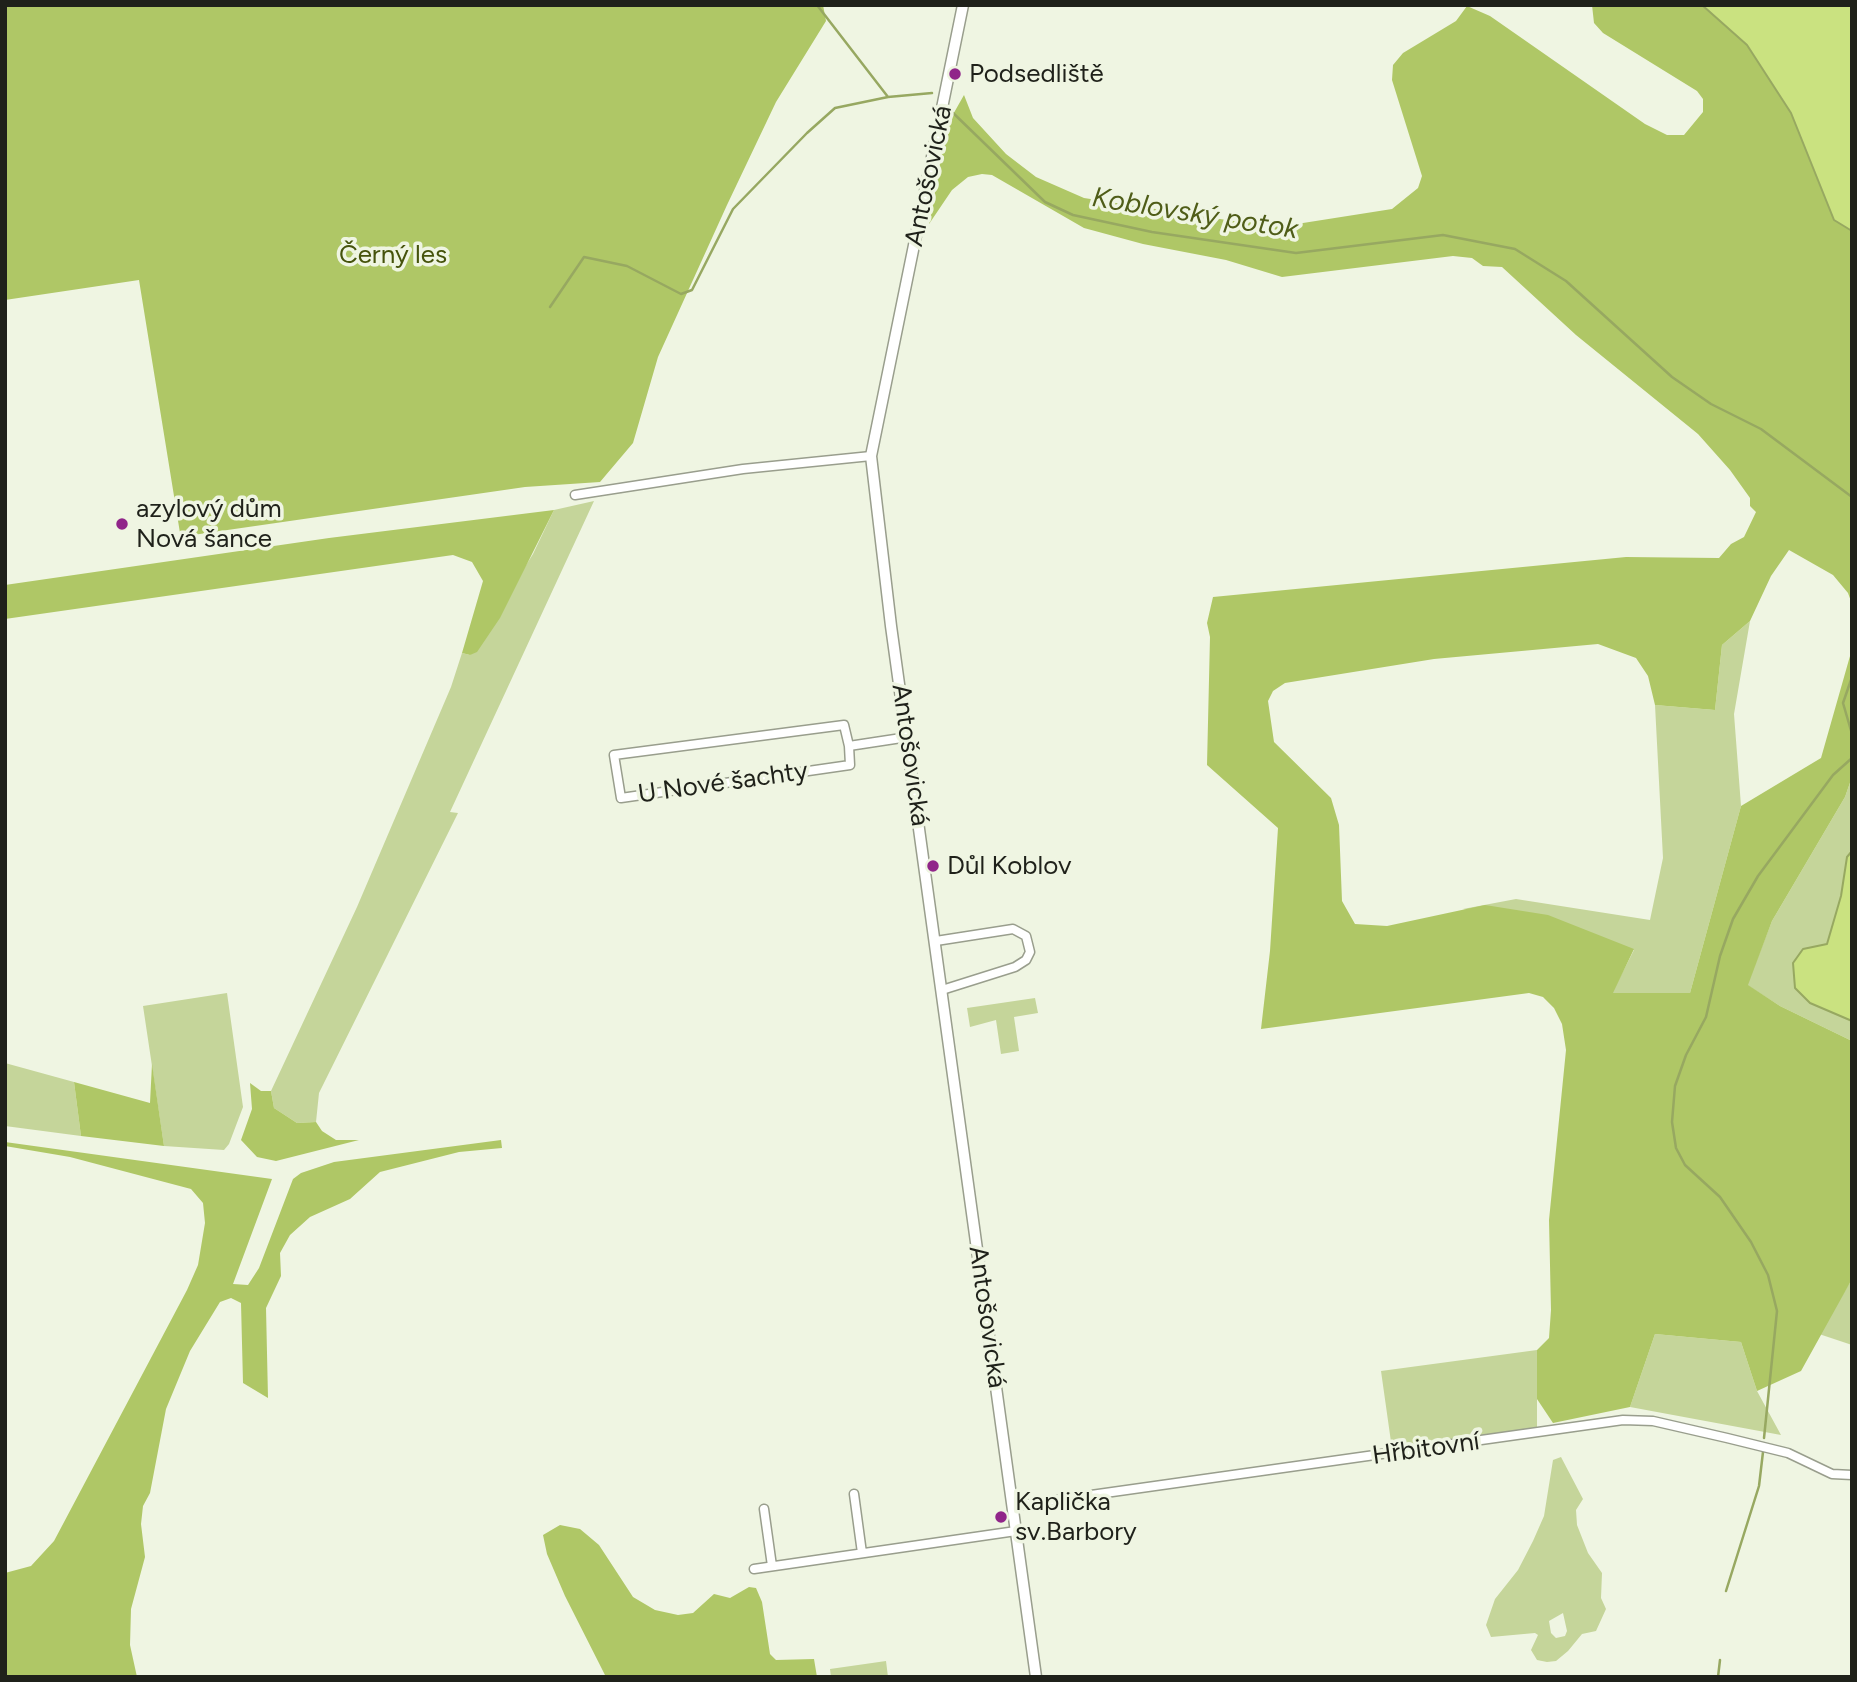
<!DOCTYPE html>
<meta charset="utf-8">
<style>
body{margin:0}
#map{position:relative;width:1857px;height:1682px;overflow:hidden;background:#eff5e2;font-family:Figtree,sans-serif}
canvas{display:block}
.frame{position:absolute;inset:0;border:7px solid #1f211a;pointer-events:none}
</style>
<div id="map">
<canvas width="1857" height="1682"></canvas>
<div class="frame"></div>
</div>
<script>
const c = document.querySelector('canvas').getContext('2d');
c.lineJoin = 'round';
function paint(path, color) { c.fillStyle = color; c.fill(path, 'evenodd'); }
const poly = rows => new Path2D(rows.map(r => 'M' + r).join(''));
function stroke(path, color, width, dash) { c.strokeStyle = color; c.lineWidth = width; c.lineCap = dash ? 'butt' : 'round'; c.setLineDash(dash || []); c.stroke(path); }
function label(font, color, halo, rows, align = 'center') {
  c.font = font + ' Figtree,sans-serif'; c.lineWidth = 7; c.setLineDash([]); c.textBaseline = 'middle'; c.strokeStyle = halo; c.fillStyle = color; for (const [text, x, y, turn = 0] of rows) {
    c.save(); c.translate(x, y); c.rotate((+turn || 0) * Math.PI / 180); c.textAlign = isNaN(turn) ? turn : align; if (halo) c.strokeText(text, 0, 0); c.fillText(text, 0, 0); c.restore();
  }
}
const green = poly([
 [594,501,450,812,458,813,319,1093,316,1122,297,1123,274,1108,271,1091,357,907,451,687,462,653,470,655,533,554,554,510],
 [1750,621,1734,714,1741,806,1690,993,1612,993,1634,950,1463,909,1516,899,1650,920,1663,858,1655,705,1715,710,1722,645],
 [1852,777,1852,851,1847,857,1841,896,1827,944,1803,949,1810,1003,1852,1021,1852,1041,1780,1006,1747,985,1772,921,1845,797],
 [227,993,243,1107,229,1144,224,1150,164,1146,143,1006],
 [1035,998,1038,1013,1014,1017,1019,1051,1001,1054,996,1020,970,1027,967,1008],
 [5,1063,74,1082,81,1136,5,1126],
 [1852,1279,1852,1345,1819,1334],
 [1655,1334,1741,1342,1757,1391,1781,1435,1630,1407],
 [1537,1350,1537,1429,1392,1449,1381,1371],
 [1561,1457,1583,1499,1576,1510,1577,1525,1588,1553,1602,1573,1601,1598,1606,1609,1596,1631,1582,1634,1568,1651,1556,1661,1547,1662,1537,1660,1531,1650,1538,1635,1535,1633,1491,1637,1486,1625,1495,1599,1518,1570,1533,1541,1544,1516,1553,1460],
 [1563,1613,1567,1631,1565,1636,1556,1638,1551,1633,1549,1621],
 [886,1661,888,1677,831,1677,830,1669]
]);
const forest = poly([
 [5,5,823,5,826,21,776,102,727,205,658,357,633,443,600,482,525,487,186,536,180,533,139,280,5,300],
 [1592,5,1702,5,1747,45,1791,113,1834,220,1852,231,1852,604,1848,593,1833,575,1789,550,1771,576,1750,621,1722,645,1715,710,1655,705,1648,676,1636,658,1598,644,1434,659,1285,683,1273,691,1268,701,1274,742,1331,798,1339,825,1342,901,1355,924,1387,926,1485,905,1548,915,1634,949,1613,993,1690,993,1741,806,1821,758,1852,649,1852,777,1845,797,1772,921,1748,985,1780,1006,1852,1041,1852,1279,1801,1371,1757,1391,1741,1342,1655,1334,1630,1407,1553,1423,1537,1399,1537,1350,1549,1338,1551,1310,1549,1220,1566,1050,1562,1024,1554,1008,1543,997,1529,993,1261,1029,1270,951,1278,828,1207,765,1210,637,1207,623,1213,597,1626,557,1719,558,1731,544,1744,537,1756,512,1750,506,1750,498,1730,470,1698,434,1576,335,1502,267,1483,266,1472,258,1453,256,1282,277,1226,260,1143,244,1084,228,992,175,982,174,968,177,952,190,929,224,947,125,964,95,973,118,1006,154,1036,177,1084,198,1233,221,1280,224,1303,223,1392,209,1418,188,1422,176,1392,80,1393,65,1403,53,1456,21,1467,6,1490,16,1645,124,1667,135,1684,135,1703,112,1703,99,1697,91,1603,33,1594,23],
 [554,510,500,618,477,652,470,655,462,653,483,581,472,562,453,555,5,619,5,585,329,538],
 [152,1064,164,1146,81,1136,74,1082,150,1103],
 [250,1083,261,1091,271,1091,274,1108,297,1123,316,1122,322,1131,336,1140,359,1140,276,1161,257,1157,241,1140,252,1109],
 [501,1140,502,1148,459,1152,380,1172,350,1199,310,1217,290,1235,280,1253,281,1276,266,1308,268,1398,243,1383,241,1303,231,1298,220,1302,190,1351,166,1409,150,1493,143,1506,141,1524,145,1557,131,1609,130,1645,137,1677,5,1677,5,1573,31,1566,54,1541,187,1290,198,1265,205,1223,203,1203,191,1189,70,1157,5,1146,5,1142,272,1179,233,1284,248,1285,259,1268,293,1179,301,1173,334,1162],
 [560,1525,580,1529,599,1545,633,1597,655,1610,678,1615,693,1613,714,1594,730,1598,749,1587,756,1588,762,1602,770,1654,776,1660,814,1659,817,1677,606,1677,565,1596,547,1554,543,1535]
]);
const water = poly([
 [1702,5,1852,5,1852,231,1834,220,1791,113,1747,45,1702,5],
 [1852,851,1852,1021,1810,1003,1795,988,1793,963,1803,949,1827,944,1841,896,1847,857,1852,851]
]);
const stream = poly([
 [817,5,888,97,932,93],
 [949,109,1045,202,1073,215,1152,232,1296,253,1443,235,1515,249,1566,281,1672,377,1711,404,1761,429,1852,497],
 [550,307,584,257,627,266,681,294,692,290,733,209,807,133,835,108,888,97],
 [1852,677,1843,703,1852,734],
 [1764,1438,1777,1311,1768,1275,1751,1242,1720,1197,1685,1165,1676,1148,1672,1122,1675,1086,1686,1055,1706,1017,1720,956,1733,919,1758,876,1833,775,1852,758],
 [1726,1591,1759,1486,1763,1452],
 [1718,1677,1720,1660]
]);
const minor = poly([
 [575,495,743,469,871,456],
 [849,746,850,765,621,798,614,755,844,725,849,746,908,737],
 [936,941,1013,929,1026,936,1030,952,1026,960,1015,967,942,990],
 [854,1494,862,1553],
 [1013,1506,1623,1420,1653,1421,1727,1438,1788,1453,1832,1474,1852,1475],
 [764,1509,772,1566],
 [754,1569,1016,1531]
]);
const tertiary = poly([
 [963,5,871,456,891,626,1036,1677]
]);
const markers = [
 [955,74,7,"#902589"],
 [122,524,7,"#902589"],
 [933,866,7,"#902589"],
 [1001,1517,7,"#902589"]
];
const poiNames = [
 ["Podsedliště",969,74],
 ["azylový dům",136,509],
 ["Nová šance",136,539],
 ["Důl Koblov",947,866],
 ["Kaplička",1015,1502],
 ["sv.Barbory",1015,1532]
];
const streetNames = [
 ["Antošovická",929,176,-78],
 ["Antošovická",910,755,82],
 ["U Nové šachty",723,783,-8],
 ["Antošovická",987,1317,82],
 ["Hřbitovní",1426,1449,-8]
];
const parkNames = [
 ["Černý les",393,255]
];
const waterNames = [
 ["Koblovský potok",1195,214,9]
];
paint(green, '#c5d59a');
paint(forest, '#afc766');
paint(water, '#cae280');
stroke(water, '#97a861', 2);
stroke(stream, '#97a861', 2.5);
stroke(minor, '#999e8d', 11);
stroke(tertiary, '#999e8d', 13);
stroke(minor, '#fff', 8);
stroke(tertiary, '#fff', 10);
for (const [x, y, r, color] of markers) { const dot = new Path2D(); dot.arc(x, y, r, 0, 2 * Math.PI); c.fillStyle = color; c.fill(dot); stroke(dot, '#eff5e2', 2.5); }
label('26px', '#1f211a', '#eff5e2', poiNames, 'left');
label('26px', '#1f211a', '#eff5e2', streetNames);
label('26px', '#45530b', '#eff5e2', parkNames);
label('italic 28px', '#4f5d18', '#eff5e2', waterNames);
</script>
